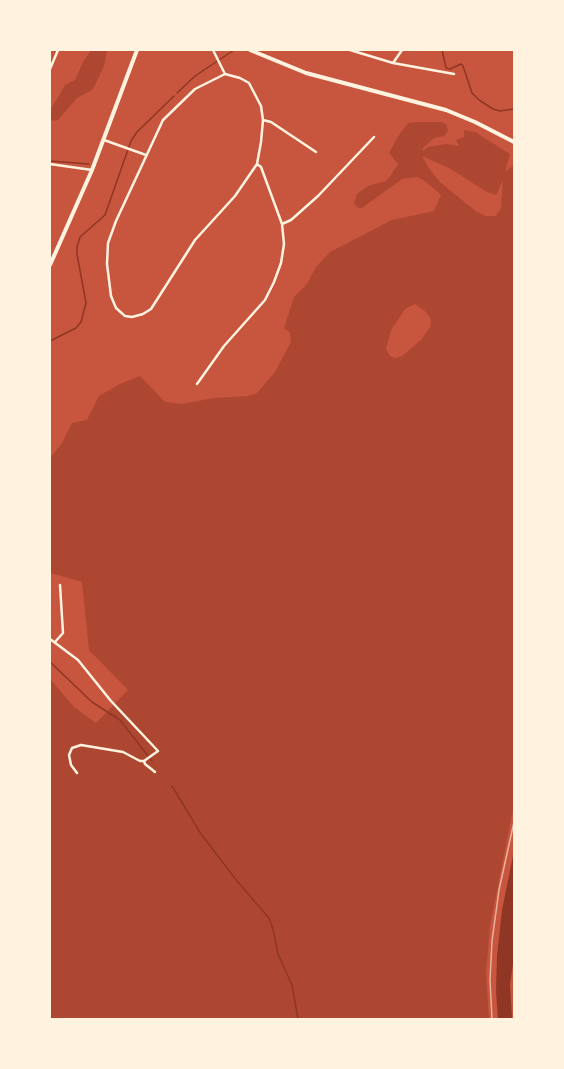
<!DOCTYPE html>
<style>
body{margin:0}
#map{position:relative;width:564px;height:1069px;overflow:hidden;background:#c8553d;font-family:"Zilla Slab",serif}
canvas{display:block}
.frame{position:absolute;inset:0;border:51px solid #fff3e0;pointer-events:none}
</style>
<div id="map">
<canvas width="564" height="1069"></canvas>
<div class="frame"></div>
</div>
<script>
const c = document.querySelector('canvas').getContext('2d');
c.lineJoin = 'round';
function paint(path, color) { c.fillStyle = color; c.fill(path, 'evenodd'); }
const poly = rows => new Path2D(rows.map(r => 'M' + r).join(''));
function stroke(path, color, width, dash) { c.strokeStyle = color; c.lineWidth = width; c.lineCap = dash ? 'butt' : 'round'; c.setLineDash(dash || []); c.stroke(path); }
const green = poly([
 [91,50,107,50,104,66,96,83,92,90,77,98,58,120,53,121,50,119,51,109,65,85,75,80,83,62],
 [417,122,442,122,446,124,448,131,444,136,434,138,423,148,423,151,428,147,446,144,459,146,456,140,464,137,464,130,475,132,510,154,505,172,514,165,514,805,490,926,486,973,489,1019,50,1019,50,679,74,707,96,723,128,690,89,650,82,582,51,573,50,458,62,443,72,423,87,420,99,396,120,384,140,376,165,402,182,404,214,398,248,396,257,393,275,372,291,342,290,333,284,328,294,297,307,284,316,267,330,252,392,220,434,211,441,195,425,181,417,177,402,179,362,208,358,208,354,203,357,194,368,186,386,181,391,175,398,164,389,153,397,138,408,123],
 [422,156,449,168,487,192,496,195,503,180,501,208,496,216,486,216,477,212,462,200,440,182,428,167],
 [415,304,426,312,431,320,430,327,421,340,402,356,395,358,390,356,386,349,391,330,406,308]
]);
const water = poly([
 [514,851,514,958,510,984,512,1019,498,1019,496,991,497,956,502,910]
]);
const stream = poly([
 [442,50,446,68,450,69,461,64,463,66,472,93,479,100,493,109,500,111,514,109],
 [177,93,195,76,234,50],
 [50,161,89,164],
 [50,341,76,328,81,322,86,303,77,254,77,247,80,237,105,215,131,141,137,132,174,96],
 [50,662,92,702,120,720,152,761],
 [172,786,201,834,237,881,269,918,273,929,278,954,292,985,298,1019]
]);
const minor = poly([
 [213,50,225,74],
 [350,50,393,63,454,74],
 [393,63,402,50],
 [50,69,58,50],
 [225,74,240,78,249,83,261,106,263,120,261,142,257,164,235,196,195,240,151,309,143,314,132,317,125,316,116,308,111,296,107,264,108,243,116,221,163,120,195,89,225,74],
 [263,120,271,122,316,152],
 [104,140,146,155],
 [50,164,92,170],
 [282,224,291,220,318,196,374,137],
 [197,384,224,346,265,300,274,282,281,263,284,244,282,224,261,167,257,164],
 [50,639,78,660,111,701,158,751,144,761,140,761,123,752,81,745,72,748,69,755,71,765,77,773],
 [55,642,63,633,60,585],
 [144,761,145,764,155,772]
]);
const primary = poly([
 [250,50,306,73,446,110,475,122,514,142],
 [50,265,92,170,137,50]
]);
const rail = poly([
 [492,1019,490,980,492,941,499,890,514,822]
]);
paint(green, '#ae4732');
paint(water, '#8f3625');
stroke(stream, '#8f3625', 1.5);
stroke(minor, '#fff3e0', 2.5);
stroke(primary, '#fff3e0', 4);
stroke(rail, '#e9b49f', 1.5);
</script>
